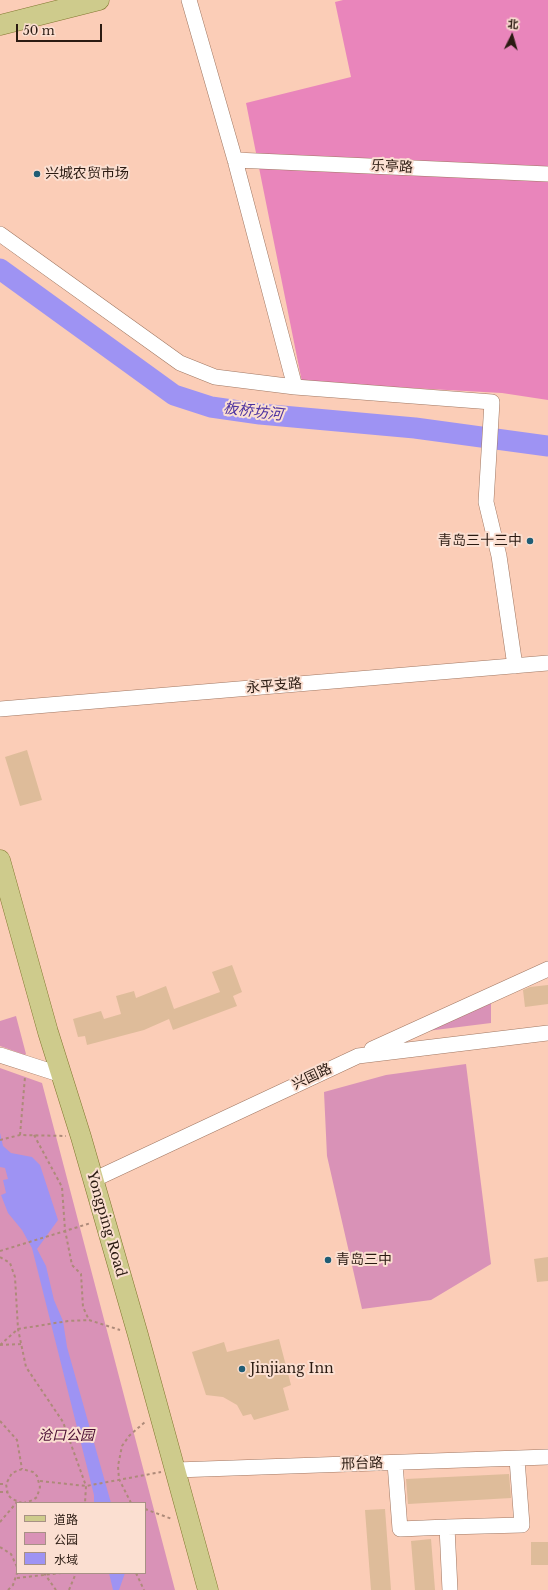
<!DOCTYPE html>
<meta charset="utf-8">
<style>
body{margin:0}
#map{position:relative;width:548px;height:1590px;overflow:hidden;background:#fbcdb7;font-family:"Libre Baskerville","Noto Sans SC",serif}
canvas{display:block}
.legend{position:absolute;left:16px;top:1502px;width:130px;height:72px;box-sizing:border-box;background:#fbdfd1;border:1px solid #a89185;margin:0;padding:5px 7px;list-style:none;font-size:12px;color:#2b1b12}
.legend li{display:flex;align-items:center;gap:8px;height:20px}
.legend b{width:20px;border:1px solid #a89185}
.north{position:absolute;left:492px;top:16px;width:40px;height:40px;-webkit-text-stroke:3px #fbdfd1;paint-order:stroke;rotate:5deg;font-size:11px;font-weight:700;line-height:16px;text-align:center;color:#2b1b12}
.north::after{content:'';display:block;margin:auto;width:14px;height:18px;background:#2b1b12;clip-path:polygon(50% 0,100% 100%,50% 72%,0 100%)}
.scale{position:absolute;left:16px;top:24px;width:86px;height:18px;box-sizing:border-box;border:2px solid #2b1b12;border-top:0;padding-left:5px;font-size:12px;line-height:14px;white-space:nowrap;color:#2b1b12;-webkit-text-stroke:3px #fbdfd1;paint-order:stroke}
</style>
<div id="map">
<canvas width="548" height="1590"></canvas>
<ul class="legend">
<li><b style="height:5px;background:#cecb8c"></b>道路</li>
<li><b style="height:11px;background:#d992b7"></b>公园</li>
<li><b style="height:11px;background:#9e93f3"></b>水域</li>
</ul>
<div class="north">北</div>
<div class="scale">50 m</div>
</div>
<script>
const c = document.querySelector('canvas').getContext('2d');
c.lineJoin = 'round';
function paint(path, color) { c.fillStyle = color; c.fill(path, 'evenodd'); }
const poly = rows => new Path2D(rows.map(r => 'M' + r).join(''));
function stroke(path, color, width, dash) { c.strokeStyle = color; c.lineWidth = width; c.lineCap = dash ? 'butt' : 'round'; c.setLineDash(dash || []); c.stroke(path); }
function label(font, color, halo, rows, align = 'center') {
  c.font = font + ' "Libre Baskerville","Noto Sans SC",serif'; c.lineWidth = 4; c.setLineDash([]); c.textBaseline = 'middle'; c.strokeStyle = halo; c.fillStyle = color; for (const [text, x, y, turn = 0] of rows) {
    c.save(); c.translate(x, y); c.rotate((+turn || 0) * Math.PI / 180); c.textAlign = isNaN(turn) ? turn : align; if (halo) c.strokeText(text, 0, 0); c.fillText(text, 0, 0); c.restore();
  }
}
const green = poly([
 [491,1000,491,1023,427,1031],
 [16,1016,26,1054,25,1055,0,1046,0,1021],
 [466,1064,491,1264,431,1300,362,1309,327,1156,324,1092,386,1075],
 [0,1068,42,1083,175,1590,0,1590],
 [17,1503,145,1503,145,1573,17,1573]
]);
const forest = poly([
 [343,0,548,0,548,400,502,393,302,382,246,103,351,77,335,2]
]);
const water = poly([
 [0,1133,3,1146,11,1153,32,1157,40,1165,58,1220,37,1249,46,1266,54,1300,63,1321,67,1347,111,1503,94,1503,94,1495,32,1248,22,1230,8,1213,1,1195,6,1193,3,1180,8,1179,5,1168,0,1167],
 [109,1573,125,1573,119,1590,113,1590]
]);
const river = poly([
 [0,269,174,395,211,407,260,414,415,428,548,446]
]);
const building = poly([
 [27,750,42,800,20,806,5,757],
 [232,965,242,992,233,996,237,1006,173,1030,169,1019,144,1030,87,1045,85,1036,78,1037,73,1019,101,1011,104,1019,121,1014,116,996,134,991,136,998,166,986,174,1009,220,992,212,972],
 [548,985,548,1004,525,1007,523,990,530,987],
 [548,1257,548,1281,537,1282,534,1259],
 [279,1339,291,1385,283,1388,289,1410,254,1420,251,1414,243,1416,237,1405,223,1397,206,1395,192,1352,224,1342,227,1352],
 [509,1474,511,1498,408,1504,406,1479],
 [385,1509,391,1590,371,1590,365,1510],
 [431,1539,435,1590,415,1590,411,1541],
 [531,1542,548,1542,548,1565,531,1565]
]);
const path = poly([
 [20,1135,25,1077],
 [34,1135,62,1187,65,1230,72,1265,81,1274,83,1307,89,1320,120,1330],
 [0,1140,20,1135,66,1136],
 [0,1251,91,1223],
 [0,1257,10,1263,15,1277,18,1329,26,1367,63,1422,86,1486,85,1503],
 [0,1345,18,1329,68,1321,89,1320],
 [0,1345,21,1344],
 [0,1421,17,1440,22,1469],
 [40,1481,86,1486,161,1472],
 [0,1484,6,1484],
 [0,1492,7,1492],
 [22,1503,12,1499,8,1495,6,1484,12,1473,22,1469,33,1472,37,1476,40,1487,37,1497,33,1500,24,1503],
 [131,1503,119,1479,118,1466,122,1446,129,1436,146,1421],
 [145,1509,172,1519],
 [0,1522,17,1502],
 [0,1547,11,1554,17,1567],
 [44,1573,56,1590],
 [136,1573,144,1590],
 [17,1578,61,1573],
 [8,1590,13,1585,17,1573],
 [69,1590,76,1573]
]);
const minor = poly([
 [189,0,235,160,295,387],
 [235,160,548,174],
 [0,234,180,363,215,377,295,387,492,402,486,502,499,556,515,666],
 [0,709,548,663],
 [372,1049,548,969],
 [0,1055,62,1075],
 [93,1180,358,1056,548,1033],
 [395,1463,400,1529,447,1527,522,1525,517,1459],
 [176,1470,548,1457],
 [447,1527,450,1590]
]);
const major = poly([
 [0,25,99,0],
 [0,860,48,1032,81,1137,138,1335,208,1590]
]);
const markers = [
 [37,174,4,"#205d75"],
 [530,541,4,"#205d75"],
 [328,1260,4,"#205d75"],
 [242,1369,4,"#205d75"]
];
const streetNames = [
 ["乐亭路",392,167,3],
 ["永平支路",274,686,-5],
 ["兴国路",312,1077,-25],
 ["Yongping Road",106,1224,74],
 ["邢台路",362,1464,-2]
];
const poiNames = [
 ["兴城农贸市场",45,174],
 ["青岛三十三中",522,541,"right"],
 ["青岛三中",336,1260],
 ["Jinjiang Inn",250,1369]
];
const parkNames = [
 ["沧口公园",66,1436]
];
const waterNames = [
 ["板桥坊河",253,412,7]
];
paint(green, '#d992b7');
paint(forest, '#e985bb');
paint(water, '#9e93f3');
stroke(river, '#9e93f3', 21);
paint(building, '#debc9a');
stroke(minor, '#a07762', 16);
stroke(major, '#80772f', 21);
stroke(path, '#ad8a79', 2, [3, 3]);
stroke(minor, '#fff', 15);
stroke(major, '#cecb8c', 20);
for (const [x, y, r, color] of markers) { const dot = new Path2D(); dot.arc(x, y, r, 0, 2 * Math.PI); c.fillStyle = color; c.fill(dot); stroke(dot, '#fbdfd1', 1.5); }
label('14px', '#2b1b12', '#fbdfd1', streetNames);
label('14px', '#2b1b12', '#fbdfd1', poiNames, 'left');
label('italic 14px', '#490c32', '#fbdfd1', parkNames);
label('italic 15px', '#4c32a0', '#fbdfd1', waterNames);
</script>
